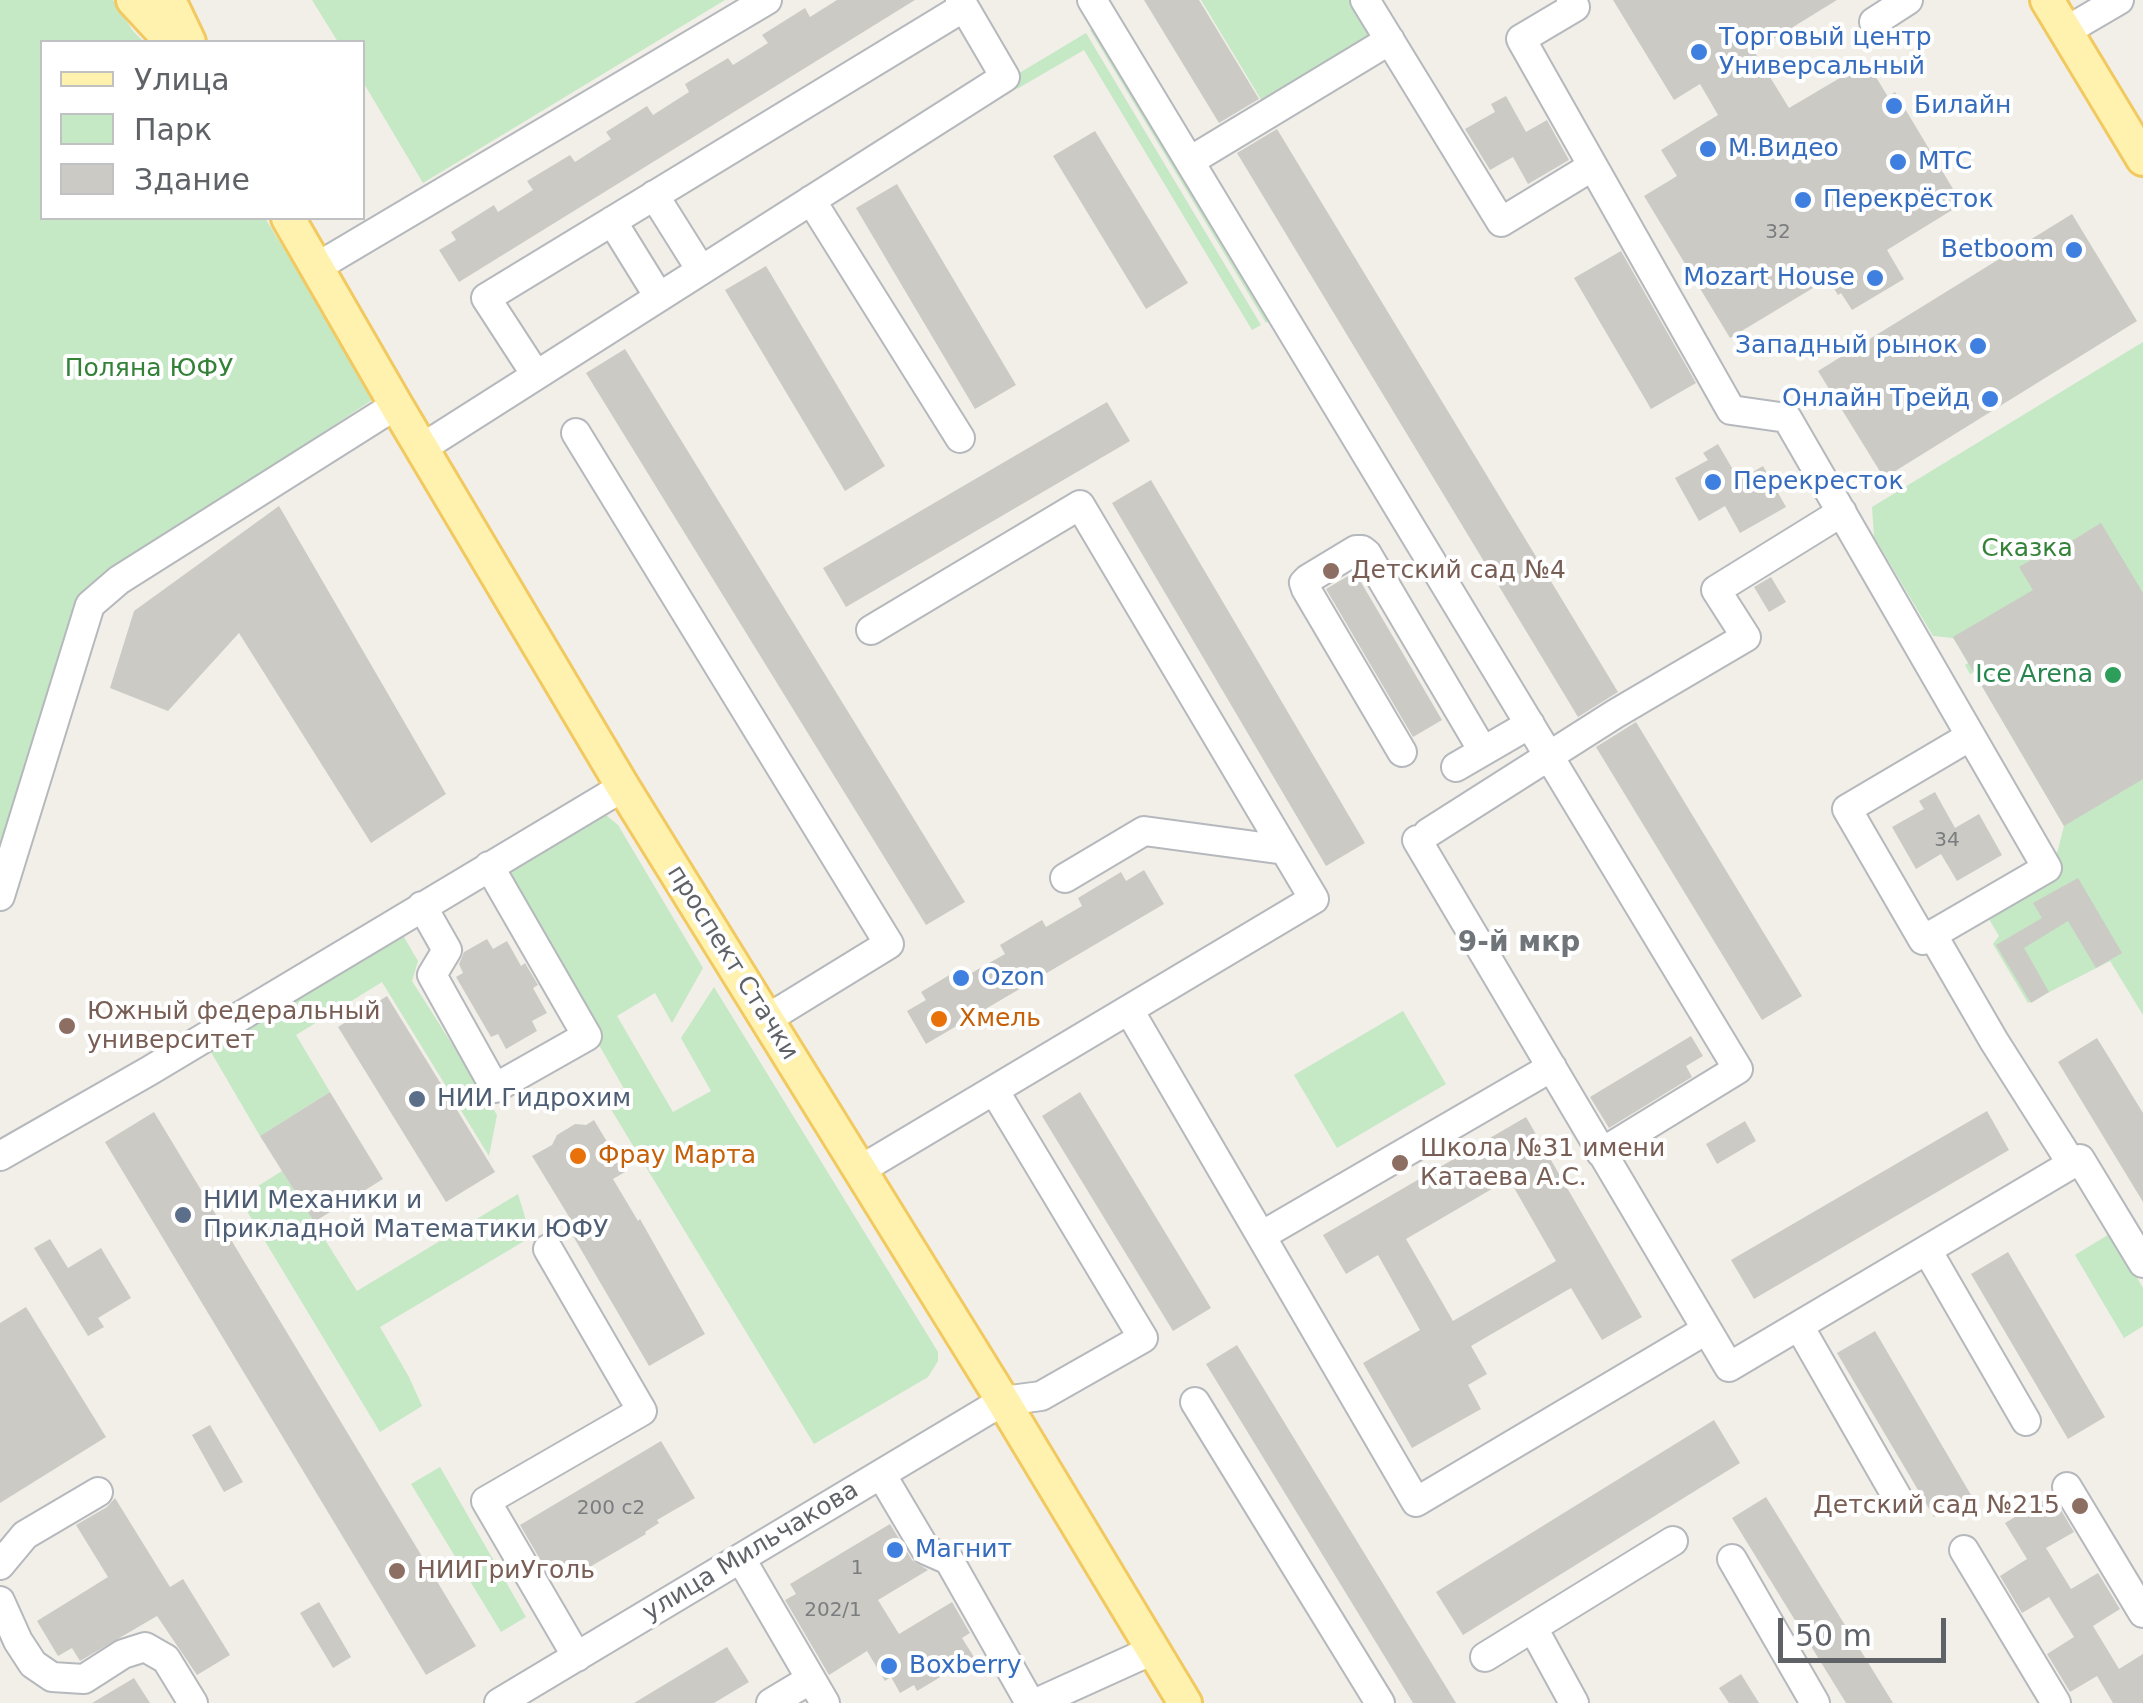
<!DOCTYPE html>
<meta charset="utf-8">
<style>
body{margin:0}
#map{position:relative;width:2143px;height:1703px;overflow:hidden;background:#f1efe8;font-family:"DejaVu Sans",sans-serif}
canvas{display:block}
.legend{position:absolute;left:40px;top:40px;width:325px;height:180px;box-sizing:border-box;background:#fff;border:2px solid #bfc1c3;margin:0;padding:12px 18px;list-style:none;font-size:30px;color:#5f6368}
.legend li{display:flex;align-items:center;gap:20px;height:50px}
.legend b{width:50px;border:2px solid #bfc1c3}
.scale{position:absolute;left:1778px;top:1618px;width:168px;height:45px;box-sizing:border-box;border:5px solid #5f6368;border-top:0;padding-left:12px;font-size:30px;line-height:35px;white-space:nowrap;color:#5f6368;-webkit-text-stroke:8px #fff;paint-order:stroke}
</style>
<div id="map">
<canvas width="2143" height="1703"></canvas>
<ul class="legend">
<li><b style="height:12px;background:#fff2af"></b>Улица</li>
<li><b style="height:28px;background:#c5e8c5"></b>Парк</li>
<li><b style="height:28px;background:#cccac5"></b>Здание</li>
</ul>
<div class="scale">50 m</div>
</div>
<script>
const c = document.querySelector('canvas').getContext('2d');
c.lineJoin = 'round';
function paint(path, color) { c.fillStyle = color; c.fill(path, 'evenodd'); }
const poly = rows => new Path2D(rows.map(r => 'M' + r).join(''));
function stroke(path, color, width, dash) { c.strokeStyle = color; c.lineWidth = width; c.lineCap = dash ? 'butt' : 'round'; c.setLineDash(dash || []); c.stroke(path); }
function label(font, color, halo, rows, align = 'center') {
  c.font = font + ' "DejaVu Sans",sans-serif'; c.lineWidth = 8; c.setLineDash([]); c.textBaseline = 'middle'; c.strokeStyle = halo; c.fillStyle = color; for (const [text, x, y, turn = 0] of rows) {
    c.save(); c.translate(x, y); c.rotate((+turn || 0) * Math.PI / 180); c.textAlign = isNaN(turn) ? turn : align; if (halo) c.strokeText(text, 0, 0); c.fillText(text, 0, 0); c.restore();
  }
}
const green = poly([
 [0,0,113,0,133,31,144,42,42,42,42,218,265,218,375,398,79,595,5,855,0,854],
 [312,0,725,0,423,183,363,82,362,42,338,42],
 [1201,0,1358,0,1381,36,1265,106],
 [1102,24,1277,316,1266,323,1090,30],
 [1086,33,1261,325,1252,330,1084,50,1017,89,1011,78],
 [2143,342,2143,1015,2110,961,2028,1003,1993,944,1999,936,1980,904,2056,857,2064,826,1974,672,1970,674,1965,665,1968,663,1953,638,1933,636,1874,537,1872,507],
 [597,815,606,815,618,825,703,968,672,1023,655,993,617,1016,673,1112,711,1091,681,1038,714,987,938,1352,938,1361,928,1377,814,1444,609,1106,627,1094,501,873],
 [401,932,418,961,412,981,497,1115,489,1156,382,982,296,1035,330,1092,260,1136,208,1047],
 [1403,1011,1446,1084,1337,1148,1294,1075],
 [282,1171,357,1291,518,1194,531,1237,380,1327,409,1377,422,1406,380,1432,239,1198],
 [2111,1233,2143,1288,2143,1326,2124,1338,2075,1255],
 [440,1467,526,1617,501,1632,411,1484]
]);
const building = poly([
 [837,0,915,0,459,282,439,250,456,240,451,232,494,205,498,212,533,190,527,181,570,155,575,162,611,139,606,132,647,106,653,115,689,92,685,84,728,58,733,65,768,43,762,35,805,8,810,17],
 [1144,0,1199,0,1259,99,1219,123],
 [1613,0,1837,0,1754,51,1789,108,1867,62,1888,97,1895,92,1962,204,1887,250,1904,279,1852,310,1841,293,1838,295,1828,279,1730,338,1644,196,1677,176,1661,150,1718,115,1700,84,1674,100],
 [1506,96,1526,132,1547,120,1569,160,1528,184,1513,157,1490,170,1465,129,1495,112,1491,104],
 [1277,129,1618,692,1578,717,1237,153],
 [1095,131,1188,283,1146,309,1053,156],
 [897,184,1016,385,975,409,856,208],
 [2072,214,2137,321,1884,478,1818,371],
 [1621,251,1696,383,1651,409,1574,278],
 [766,266,885,466,845,491,725,290],
 [625,349,965,902,926,925,586,373],
 [1107,402,1130,441,846,607,823,568],
 [1718,444,1739,480,1763,466,1786,507,1740,533,1725,506,1699,521,1675,478,1708,460,1703,453],
 [1151,480,1365,843,1326,866,1112,503],
 [279,506,446,794,371,843,239,633,168,711,110,688,134,611],
 [2101,523,2143,593,2143,779,2064,826,1953,637,2033,590,2019,567,2055,546,2057,550],
 [1355,572,1442,720,1413,737,1326,589],
 [1771,577,1786,602,1769,612,1754,587],
 [1636,722,1802,996,1762,1020,1596,747],
 [1935,792,1955,828,1979,814,2002,855,1957,881,1941,854,1916,869,1892,827,1924,809,1919,801],
 [1144,870,1164,904,926,1044,907,1011,926,1000,921,992,963,967,968,975,1005,954,1000,945,1042,920,1046,927,1082,906,1078,898,1121,872,1126,881],
 [2078,878,2122,953,2096,968,2068,921,2024,948,2049,992,2031,1003,1996,945,2042,918,2033,903],
 [487,939,493,949,507,941,521,966,525,963,538,985,533,988,547,1013,532,1021,537,1031,506,1049,498,1034,491,1037,456,977,463,973,459,964,464,952],
 [387,996,495,1172,446,1202,338,1027],
 [1691,1036,1703,1056,1686,1066,1692,1077,1609,1128,1590,1097],
 [2097,1038,2143,1113,2143,1202,2058,1062],
 [330,1092,383,1179,314,1222,260,1136],
 [1080,1092,1211,1308,1173,1331,1042,1116],
 [1987,1111,2009,1150,1754,1299,1731,1260],
 [154,1112,476,1646,426,1675,105,1142],
 [1526,1117,1642,1317,1602,1340,1571,1288,1471,1346,1487,1374,1468,1385,1481,1409,1412,1448,1363,1363,1420,1330,1378,1255,1346,1274,1323,1235],
 [1509,1179,1556,1261,1453,1321,1406,1239],
 [594,1120,625,1172,613,1179,638,1221,640,1219,705,1334,649,1366,566,1224,571,1220,532,1156,552,1145,557,1135,575,1124,586,1125],
 [1745,1121,1756,1141,1717,1164,1706,1144],
 [50,1239,68,1268,101,1248,131,1298,98,1318,104,1327,88,1336,34,1248],
 [2008,1252,2105,1417,2068,1439,1971,1274],
 [26,1307,106,1437,0,1503,0,1323],
 [1875,1331,1971,1495,1934,1517,1837,1353],
 [1237,1345,1407,1623,1456,1703,1413,1703,1380,1649,1206,1364],
 [1714,1420,1740,1463,1463,1635,1436,1592],
 [210,1425,243,1482,224,1492,192,1435],
 [661,1441,695,1498,657,1520,659,1523,645,1532,646,1534,583,1571,587,1579,566,1578,560,1573,551,1578,520,1525],
 [2052,1495,2074,1532,2046,1548,2071,1589,2098,1573,2120,1609,2093,1626,2119,1669,2143,1654,2143,1703,2113,1703,2097,1676,2070,1692,2047,1654,2074,1637,2049,1597,2022,1613,2000,1576,2027,1559,2005,1523],
 [1766,1497,1893,1703,1846,1703,1732,1518],
 [115,1498,170,1587,183,1579,230,1655,197,1675,157,1616,80,1661,72,1648,58,1656,37,1621,108,1577,76,1525,107,1507],
 [890,1524,912,1560,928,1570,878,1600,899,1634,952,1602,970,1633,962,1638,974,1657,917,1691,914,1685,900,1693,891,1677,885,1681,867,1651,829,1675,785,1600,796,1594,790,1584],
 [319,1602,351,1657,333,1668,300,1613],
 [727,1647,749,1682,714,1703,634,1703],
 [1741,1674,1759,1703,1729,1703,1719,1688],
 [134,1678,150,1703,92,1703]
]);
const minor = poly([
 [1092,0,1738,1069,1601,1153],
 [1365,0,1501,222,1593,166],
 [1571,0,1575,7,1521,39,1731,410,1787,418,2047,868,1923,940,1847,809,1969,737],
 [1874,22,1908,0],
 [2066,31,2119,0],
 [1190,161,1390,40],
 [654,195,701,270],
 [811,200,960,438],
 [612,221,659,297],
 [317,267,767,0],
 [536,375,486,298,964,7],
 [576,433,889,944,767,1019],
 [422,448,1005,77,960,0],
 [1402,752,1306,589,1304,583,1308,579,1356,550,1362,550,1367,554,1483,751],
 [1456,767,1530,724],
 [1428,833,1615,714,1746,637,1716,590,1842,512],
 [1417,840,1729,1367,2080,1159,2143,1263],
 [1065,878,1144,831,1285,850],
 [0,896,90,605,119,580,396,405],
 [422,906,447,950,432,975,495,1088,587,1036,489,866],
 [1932,934,1994,1041,2072,1164],
 [1129,1010,1261,1236,1552,1067],
 [0,1156,149,1071,623,787],
 [860,1170,1314,899,1080,505,871,630],
 [1261,1236,1416,1502,1706,1330],
 [548,1249,642,1411,486,1501,577,1657],
 [1927,1250,2026,1421],
 [1799,1326,1897,1497],
 [1195,1402,1380,1703],
 [881,1474,926,1550,949,1560,1030,1703],
 [2067,1487,2143,1613],
 [1964,1550,2056,1703],
 [741,1559,825,1703],
 [1732,1559,1815,1703],
 [0,1565,25,1535,98,1492],
 [0,1601,18,1641,33,1664,52,1677,84,1679,123,1654,145,1647,166,1659,193,1703],
 [1533,1628,1574,1703],
 [1485,1657,1673,1541],
 [499,1703,1003,1401,1041,1396,1143,1338,994,1090],
 [771,1703,811,1679],
 [1036,1703,1153,1650]
]);
const major = poly([
 [133,0,172,42],
 [169,0,189,42],
 [2047,0,2143,159],
 [288,218,396,405,623,787,1003,1401,1185,1703]
]);
const markers = [
 [1699,52,10,"#3f7fe0"],
 [1894,106,10,"#3f7fe0"],
 [1708,149,10,"#3f7fe0"],
 [1898,162,10,"#3f7fe0"],
 [1803,200,10,"#3f7fe0"],
 [2074,250,10,"#3f7fe0"],
 [1875,278,10,"#3f7fe0"],
 [1978,346,10,"#3f7fe0"],
 [1990,399,10,"#3f7fe0"],
 [1713,482,10,"#3f7fe0"],
 [1331,571,10,"#8d6e63"],
 [2113,675,10,"#2e9e5b"],
 [961,978,10,"#3f7fe0"],
 [939,1019,10,"#e8710a"],
 [67,1026,10,"#8d6e63"],
 [417,1099,10,"#5c6f8a"],
 [578,1156,10,"#e8710a"],
 [1400,1163,10,"#8d6e63"],
 [183,1215,10,"#5c6f8a"],
 [2080,1506,10,"#8d6e63"],
 [895,1550,10,"#3f7fe0"],
 [397,1571,10,"#8d6e63"],
 [889,1666,10,"#3f7fe0"]
];
const numberNames = [
 ["32",1778,233],
 ["34",1947,841],
 ["200 с2",611,1509],
 ["1",857,1569],
 ["202/1",833,1611]
];
const shopNames = [
 ["Торговый центр",1719,38],
 ["Универсальный",1719,67],
 ["Билайн",1914,106],
 ["М.Видео",1728,149],
 ["МТС",1918,162],
 ["Перекрёсток",1823,200],
 ["Betboom",2054,250,"right"],
 ["Mozart House",1855,278,"right"],
 ["Западный рынок",1958,346,"right"],
 ["Онлайн Трейд",1970,399,"right"],
 ["Перекресток",1733,482],
 ["Ozon",981,978],
 ["Магнит",915,1550],
 ["Boxberry",909,1666]
];
const parkNames = [
 ["Поляна ЮФУ",149,369],
 ["Сказка",2027,549]
];
const educationNames = [
 ["Детский сад №4",1351,571],
 ["Южный федеральный",87,1012],
 ["университет",87,1041],
 ["Школа №31 имени",1420,1149],
 ["Катаева А.С.",1420,1178],
 ["Детский сад №215",2060,1506,"right"],
 ["НИИГриУголь",417,1571]
];
const leisureNames = [
 ["Ice Arena",2093,675]
];
const streetNames = [
 ["проспект Стачки",732,963,58],
 ["улица Мильчакова",751,1552,-31]
];
const foodNames = [
 ["Хмель",959,1019],
 ["Фрау Марта",598,1156]
];
const serviceNames = [
 ["НИИ Гидрохим",437,1099],
 ["НИИ Механики и",203,1201],
 ["Прикладной Математики ЮФУ",203,1230]
];
const neighbourhoodNames = [
 ["9-й мкр",1519,944]
];
paint(green, '#c5e8c5');
paint(building, '#cccac5');
stroke(minor, '#b5b8bc', 32);
stroke(major, '#f2c960', 38);
stroke(minor, '#fff', 28);
stroke(major, '#fff2af', 32);
for (const [x, y, r, color] of markers) { const dot = new Path2D(); dot.arc(x, y, r, 0, 2 * Math.PI); c.fillStyle = color; c.fill(dot); stroke(dot, '#fff', 4); }
label('20px', '#7a7d7f', null, numberNames);
label('25px', '#366cbe', '#fff', shopNames, 'left');
label('25px', '#348238', '#fff', parkNames);
label('25px', '#785e54', '#fff', educationNames, 'left');
label('25px', '#27864d', '#fff', leisureNames, 'right');
label('25px', '#5f6368', '#fff', streetNames);
label('25px', '#c56008', '#fff', foodNames, 'left');
label('25px', '#4e5e75', '#fff', serviceNames, 'left');
label('bold 28px', '#70757a', '#fff', neighbourhoodNames);
</script>
